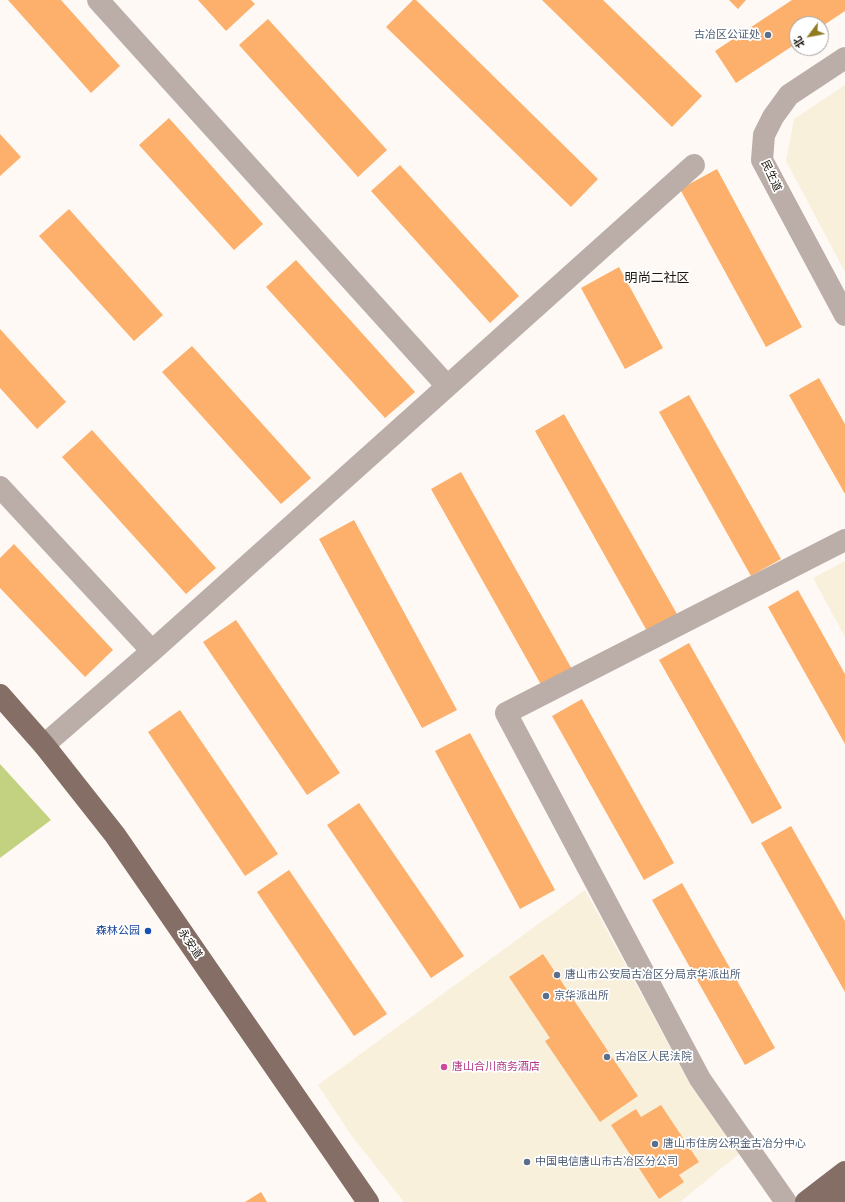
<!DOCTYPE html>
<meta charset="utf-8">
<style>
body{margin:0}
#map{position:relative;width:845px;height:1202px;overflow:hidden;background:#fef9f5;font-family:"Fira Sans","Noto Sans SC",sans-serif}
canvas{display:block}
.north{position:absolute;left:789px;top:16px;width:40px;height:40px;box-sizing:border-box;background:#fff;border:1px solid #a5a19f;border-radius:50%;rotate:238deg;font-size:11px;font-weight:700;line-height:16px;text-align:center;color:#1d150e}
.north::after{content:'';display:block;margin:auto;width:14px;height:18px;background:#907b21;clip-path:polygon(50% 0,100% 100%,50% 72%,0 100%)}
</style>
<div id="map">
<canvas width="845" height="1202"></canvas>
<div class="north">北</div>
</div>
<script>
const c = document.querySelector('canvas').getContext('2d');
c.lineJoin = 'round';
function paint(path, color) { c.fillStyle = color; c.fill(path, 'evenodd'); }
const poly = rows => new Path2D(rows.map(r => 'M' + r).join(''));
function stroke(path, color, width, dash) { c.strokeStyle = color; c.lineWidth = width; c.lineCap = dash ? 'butt' : 'round'; c.setLineDash(dash || []); c.stroke(path); }
function label(font, color, halo, rows, align = 'center') {
  c.font = font + ' "Fira Sans","Noto Sans SC",sans-serif'; c.lineWidth = 3.5; c.setLineDash([]); c.textBaseline = 'middle'; c.strokeStyle = halo; c.fillStyle = color; for (const [text, x, y, turn = 0] of rows) {
    c.save(); c.translate(x, y); c.rotate((+turn || 0) * Math.PI / 180); c.textAlign = isNaN(turn) ? turn : align; if (halo) c.strokeText(text, 0, 0); c.fillText(text, 0, 0); c.restore();
  }
}
const commercial = poly([
 [845,85,845,272,786,161,794,119],
 [845,561,845,637,813,578],
 [585,890,691,1086,739,1154,680,1202,404,1202,351,1135,318,1085]
]);
const green = poly([
 [0,764,51,820,0,858]
]);
const building = poly([
 [8,0,61,0,120,66,91,93],
 [198,0,251,0,255,4,226,31],
 [413,0,416,0,598,179,571,207,386,27],
 [542,0,603,0,702,96,672,127],
 [729,0,746,0,738,9],
 [792,0,845,0,845,11,821,27,821,24,797,24,797,43,736,83,715,51],
 [268,19,387,150,358,177,239,45],
 [169,118,263,224,234,250,139,145],
 [0,134,21,157,0,176],
 [400,165,519,296,490,323,371,191],
 [717,169,802,327,766,347,680,189],
 [69,209,163,315,134,341,39,236],
 [296,260,415,392,385,418,266,287],
 [619,267,663,348,625,369,581,288],
 [0,329,66,402,37,429,0,388],
 [192,346,311,478,281,504,162,372],
 [819,378,845,424,845,494,789,395],
 [689,395,781,559,751,576,659,412],
 [564,414,677,614,647,631,535,431],
 [92,430,216,568,186,594,62,457],
 [461,472,573,671,543,688,431,489],
 [354,520,457,710,422,728,319,539],
 [14,544,113,650,85,677,0,588,0,558],
 [798,590,845,674,845,744,768,607],
 [236,620,340,773,307,795,203,642],
 [689,643,782,808,752,824,659,660],
 [582,699,674,863,644,880,552,716],
 [180,710,278,854,245,876,148,732],
 [470,733,555,890,520,909,435,751],
 [359,803,464,956,431,978,327,825],
 [791,826,845,921,845,992,761,843],
 [289,870,387,1014,354,1036,257,892],
 [682,883,775,1048,745,1065,652,900],
 [543,954,638,1096,600,1122,545,1041,550,1038,509,977],
 [661,1105,699,1162,679,1175,684,1182,659,1199,611,1125,636,1109,641,1117],
 [261,1192,267,1202,245,1202]
]);
const minor = poly([
 [98,0,447,386],
 [845,58,789,95,773,117,764,135,762,160,845,315],
 [0,487,152,651],
 [44,745,152,651,694,165],
 [786,1202,700,1079,506,713,845,540]
]);
const major = poly([
 [0,695,44,745,115,835,368,1202],
 [806,1202,845,1172],
 [835,1202,845,1194]
]);
const markers = [
 [768,35,4,"#5c6f8a"],
 [148,931,4,"#1a4fb4"],
 [557,975,4,"#5c6f8a"],
 [546,996,4,"#5c6f8a"],
 [607,1057,4,"#5c6f8a"],
 [444,1067,4,"#d1479c"],
 [655,1144,4,"#5c6f8a"],
 [527,1162,4,"#5c6f8a"]
];
const serviceNames = [
 ["古冶区公证处",760,35,"right"],
 ["唐山市公安局古冶区分局京华派出所",565,975],
 ["京华派出所",554,996],
 ["古冶区人民法院",615,1057],
 ["唐山市住房公积金古冶分中心",663,1144],
 ["中国电信唐山市古冶区分公司",535,1162]
];
const streetNames = [
 ["民生道",771,176,65],
 ["永安道",190,944,56]
];
const transitNames = [
 ["森林公园",140,931]
];
const hotelNames = [
 ["唐山合川商务酒店",452,1067]
];
const quarterNames = [
 ["明尚二社区",657,278]
];
paint(commercial, '#f8f0da');
paint(green, '#c3d281');
paint(building, '#fcb06b');
stroke(minor, '#bbaea9', 22);
stroke(major, '#846e66', 22);
for (const [x, y, r, color] of markers) { const dot = new Path2D(); dot.arc(x, y, r, 0, 2 * Math.PI); c.fillStyle = color; c.fill(dot); stroke(dot, '#fff', 1.5); }
label('11px', '#4e5e75', '#fff', serviceNames, 'left');
label('11px', '#1d150e', '#fff', streetNames);
label('11px', '#164399', '#fff', transitNames, 'right');
label('11px', '#b23c85', '#fff', hotelNames, 'left');
label('13px', '#1d150e', '#fff', quarterNames);
</script>
